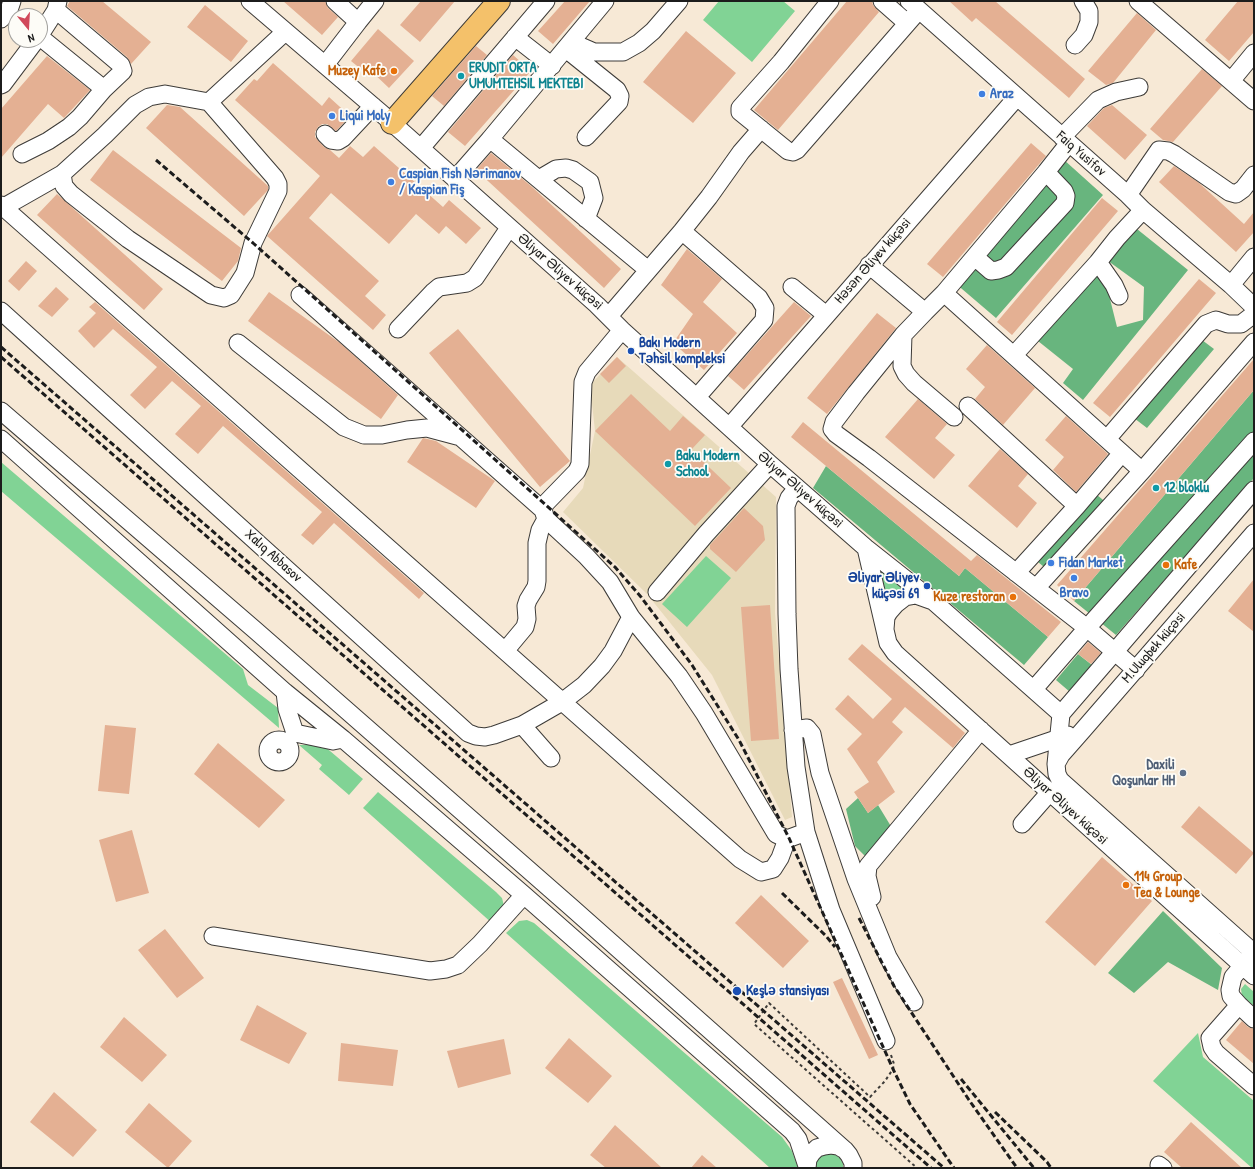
<!DOCTYPE html>
<meta charset="utf-8">
<style>
body{margin:0}
#map{position:relative;width:1255px;height:1169px;overflow:hidden;background:#f7e9d6;font-family:"Patrick Hand",sans-serif}
canvas{display:block}
.frame{position:absolute;inset:0;border:2px solid #1c1c1c;pointer-events:none}
.north{position:absolute;left:8px;top:8px;width:40px;height:40px;box-sizing:border-box;background:#fdfcf7;border:1px solid #a3a29f;border-radius:50%;rotate:162deg;font-size:11px;font-weight:700;line-height:16px;text-align:center;color:#1c1c1c}
.north::after{content:'';display:block;margin:auto;width:14px;height:18px;background:#d1495b;clip-path:polygon(50% 0,100% 100%,50% 72%,0 100%)}
</style>
<div id="map">
<canvas width="1255" height="1169"></canvas>
<div class="frame"></div>
<div class="north">N</div>
</div>
<script>
const c = document.querySelector('canvas').getContext('2d');
c.lineJoin = 'round';
function paint(path, color) { c.fillStyle = color; c.fill(path, 'evenodd'); }
const poly = rows => new Path2D(rows.map(r => 'M' + r).join(''));
function stroke(path, color, width, dash) { c.strokeStyle = color; c.lineWidth = width; c.lineCap = dash ? 'butt' : 'round'; c.setLineDash(dash || []); c.stroke(path); }
function label(font, color, halo, rows, align = 'center') {
  c.font = font + ' "Patrick Hand",sans-serif'; c.lineWidth = 3.5; c.setLineDash([]); c.textBaseline = 'middle'; c.strokeStyle = halo; c.fillStyle = color; for (const [text, x, y, turn = 0] of rows) {
    c.save(); c.translate(x, y); c.rotate((+turn || 0) * Math.PI / 180); c.textAlign = isNaN(turn) ? turn : align; if (halo) c.strokeText(text, 0, 0); c.fillText(text, 0, 0); c.restore();
  }
}
const built = poly([
 [617,357,776,497,775,613,792,817,785,820,712,675,647,594,563,512,583,488,595,431,590,385]
]);
const green = poly([
 [719,1,783,1,795,11,752,62,703,20],
 [1,462,243,669,248,685,278,708,279,728,1,491],
 [706,556,731,578,687,627,662,604],
 [877,563,907,589,895,591,886,600],
 [299,745,323,745,363,779,349,795,319,769,322,765],
 [378,792,496,892,502,898,504,906,493,924,363,808],
 [527,920,534,923,782,1137,792,1151,798,1168,770,1168,506,933,519,921],
 [1245,984,1254,992,1254,1006,1242,996,1241,989],
 [1198,1033,1203,1057,1254,1101,1254,1168,1252,1168,1153,1081],
 [827,1154,834,1154,840,1158,843,1164,843,1168,815,1168,817,1161,821,1156]
]);
const forest = poly([
 [1063,159,1103,195,996,318,955,283],
 [1132,225,1188,270,1083,400,1063,383,1073,369,1033,337,1089,269,1106,283,1117,327,1143,320,1144,287,1104,258],
 [1198,337,1214,349,1147,428,1130,415],
 [1254,390,1254,434,1244,446,1254,455,1254,478,1116,635,1074,601],
 [826,466,959,576,965,568,1048,637,1024,665,813,488],
 [1097,495,1113,508,1055,576,1038,562],
 [1078,654,1092,665,1070,692,1056,680],
 [858,798,868,813,878,805,892,828,867,858,855,846,846,809],
 [1163,911,1222,968,1218,990,1168,962,1134,993,1108,973]
]);
const building = poly([
 [70,1,102,1,151,42,131,64,127,57,67,6],
 [283,1,325,1,328,8,338,17,322,35],
 [421,1,455,1,420,42,400,25],
 [565,1,590,1,553,44,538,31],
 [847,1,872,1,873,5,879,12,778,130,754,110],
 [949,1,995,1,1085,79,1069,98,976,18,972,22],
 [1238,1,1254,1,1254,32,1229,61,1205,40],
 [205,5,248,41,231,62,187,27],
 [1137,13,1156,30,1113,83,1106,85,1088,71],
 [378,29,414,61,389,88,370,70,367,74,351,61],
 [686,31,736,73,693,123,643,82],
 [476,46,487,55,444,106,432,96],
 [513,55,531,71,465,146,448,132],
 [47,56,90,90,64,118,48,104,1,158,1,109],
 [273,63,322,106,329,97,350,116,336,131,327,124,322,124,318,127,315,132,315,137,324,147,330,150,339,158,350,146,363,157,374,146,443,207,449,200,481,228,466,244,446,226,439,234,416,214,389,244,331,193,309,218,379,281,365,296,386,315,373,330,267,236,320,176,235,100,254,79,257,81],
 [1202,69,1222,86,1173,142,1163,140,1150,129],
 [167,105,180,107,268,186,268,190,244,216,146,128],
 [1112,105,1147,135,1125,160,1087,126,1104,108],
 [1031,143,1046,156,943,277,927,264],
 [113,150,241,248,238,261,222,281,90,180],
 [491,153,531,186,621,269,604,288,476,170],
 [1174,166,1198,182,1244,224,1254,212,1254,232,1236,252,1159,182],
 [57,194,163,289,144,310,37,215],
 [1102,198,1118,211,1012,335,997,322],
 [687,249,722,279,703,302,737,333,704,370,673,343,693,314,661,285],
 [26,261,37,271,19,291,8,281],
 [1199,279,1216,293,1110,417,1093,403],
 [56,287,69,299,52,317,38,306],
 [269,292,340,343,398,395,381,419,248,321],
 [95,302,424,593,419,599,334,523,313,545,301,535,322,512,223,426,198,454,175,434,201,406,172,381,145,409,130,395,157,367,113,329,94,348,78,331,96,313,89,307],
 [794,302,811,316,744,390,728,376],
 [877,313,896,328,827,414,807,398],
 [458,329,570,461,540,487,429,353],
 [987,345,1035,388,1003,425,975,399,985,387,966,369],
 [617,357,626,366,609,383,600,374],
 [1254,359,1254,390,1074,601,1057,585],
 [631,394,670,431,683,416,705,435,691,450,731,488,695,526,595,431],
 [918,399,947,424,935,438,955,455,934,479,885,437],
 [1066,416,1108,454,1076,492,1053,470,1064,457,1045,440],
 [803,422,971,561,977,555,1061,622,1048,637,965,568,959,576,791,437],
 [423,438,436,441,495,481,476,508,407,462],
 [1000,449,1028,474,1018,486,1037,503,1017,528,968,486],
 [744,508,763,526,765,540,736,572,710,549,710,545],
 [1254,579,1254,632,1228,611],
 [770,605,779,739,751,741,741,607],
 [1088,642,1101,653,1091,664,1078,654],
 [862,644,965,733,953,748,905,707,892,722,903,732,877,762,895,792,868,813,854,792,869,782,847,749,862,734,835,709,848,695,873,719,892,699,848,659],
 [105,725,136,728,129,794,98,791],
 [218,743,285,800,259,828,194,774],
 [1199,806,1254,853,1236,874,1181,827],
 [132,830,149,893,116,902,99,840],
 [1102,857,1152,901,1095,966,1045,922],
 [761,895,809,941,783,968,735,923],
 [165,929,204,978,177,998,138,950],
 [842,978,878,1055,869,1059,833,982],
 [257,1005,307,1033,289,1064,240,1040],
 [124,1017,167,1055,142,1082,100,1047],
 [1242,1021,1248,1027,1254,1029,1254,1064,1226,1040],
 [569,1038,612,1076,588,1103,545,1068],
 [504,1039,511,1074,458,1088,447,1051],
 [341,1043,398,1050,393,1086,338,1081],
 [54,1092,97,1130,73,1157,30,1122],
 [149,1103,192,1141,168,1168,125,1132],
 [1191,1122,1242,1168,1182,1168,1164,1152],
 [615,1125,662,1168,606,1168,590,1155],
 [702,1155,717,1168,691,1168]
]);
const path = poly([
 [891,1055,894,1064,893,1069,885,1081,870,1097,769,1003,754,1024,917,1168]
]);
const minor = poly([
 [250,1,381,113,597,305,622,330,770,464,866,548,933,601,1061,714],
 [335,1,358,22,375,1],
 [830,1,781,62,740,108,740,112,788,151,793,152,797,150,919,10],
 [882,1,907,23],
 [909,1,1128,195,1143,210,1231,285,1254,307],
 [1138,1,1254,101],
 [1,19,9,10,12,1],
 [40,35,56,10,58,1],
 [40,37,104,89,123,71,121,65,56,10],
 [515,37,552,66],
 [571,42,594,52,623,52,639,43,653,31,679,1],
 [1075,45,1084,35,1089,22,1089,11,1083,1],
 [566,49,617,90,620,96,619,102,586,137],
 [325,65,358,22],
 [1231,81,1254,53],
 [1,85,3,84,36,40],
 [325,134,331,140,338,141,343,138,373,106],
 [1062,137,1098,100,1116,92,1139,87],
 [490,139,648,270],
 [421,148,546,1],
 [22,154,48,141,69,127,80,117,104,89],
 [62,174,64,186,71,194,128,239,211,295,224,298,231,295,245,273,253,243,278,191,278,184,275,178,209,102,285,32],
 [455,179,490,139,605,1],
 [539,179,556,169,566,168,573,170,590,182,594,198,586,219],
 [1128,195,1159,150,1168,151,1174,154,1229,192,1236,194,1243,189,1254,175],
 [1,205,740,859,761,872,773,869,780,858,787,839],
 [4,207,62,174,105,135,135,105,149,97,165,94,209,102],
 [682,231,759,298,765,308,764,320,697,397],
 [975,257,991,271,998,270,1006,267,1065,203,1066,196,1064,191,1046,172],
 [869,265,925,312,903,335,856,393,834,422,832,429,836,434,869,458,1087,628,1136,670],
 [1231,285,1254,257],
 [792,287,826,315],
 [944,293,1046,172,1069,143],
 [300,295,543,510,546,519,586,556,610,582,631,617,679,676,704,713,776,834,787,839,806,832],
 [1119,296,1114,285,1098,262,1117,238,1143,210],
 [1,311,468,733,476,736,485,737,494,735,522,725,562,702,584,685,602,666,613,651,631,617],
 [925,312,944,293,1142,471],
 [609,316,682,231,709,197,741,152,761,129],
 [398,329,433,292,439,287,467,283,475,278,509,228],
 [903,335,902,366,906,374,914,383,954,417],
 [238,343,344,427,364,435,382,435,407,430,427,428,457,436],
 [1014,355,1098,262],
 [968,406,1077,506],
 [1,411,255,630,571,907,845,1150],
 [730,426,1017,97],
 [1,439,285,692,343,739,524,895,792,1131,798,1139,807,1166],
 [1107,439,1206,324,1216,320,1228,324,1241,324,1254,314],
 [797,488,789,498,786,506,787,614,789,669,796,767,806,832,831,910,886,1041],
 [543,510,545,504,577,471,580,464,583,382,587,372,622,330],
 [866,548,888,643,895,653,1254,976],
 [1016,573,1077,506,1122,453],
 [1036,588,1142,471,1254,342],
 [657,592,706,534,770,464],
 [885,629,886,617,889,612,896,604,905,597,916,595,930,600],
 [505,651,525,627,527,619,526,606,528,600,536,587,537,581,537,543,540,530,546,519],
 [1034,689,1087,628,1254,441],
 [285,692,287,709,295,733,333,741,343,739],
 [1061,714,1056,764,1057,774,1060,780,1254,953],
 [1061,714,1254,490],
 [522,725,551,758],
 [793,730,807,728,812,734,820,773,856,879,888,957,914,1002],
 '268 751a11 11 0 1 1 22 0a11 11 0 1 1-22 0Z',
 [1009,755,1068,735],
 [1056,764,1061,755,1083,730,1254,533],
 [1022,824,1050,792],
 [872,897,867,876,868,866,981,730],
 [213,936,430,971,446,969,458,965,480,944,524,895],
 [1249,958,1233,977,1230,990,1231,996,1239,1005,1210,1038,1212,1047,1216,1053,1254,1086],
 [1239,1005,1254,1019],
 [1159,1165,1163,1168],
 [807,1168,808,1159,812,1153,817,1148,824,1146,831,1145,838,1146,845,1150,849,1155,853,1163,853,1168]
]);
const major = poly([
 [392,123,499,1]
]);
const rail = poly([
 [156,160,253,243,615,567,641,597,692,665,739,740,789,838,893,1069,910,1104,954,1168],
 [1,347,944,1168],
 [1,357,931,1168],
 [782,893,826,936,835,947],
 [859,918,894,986,969,1100,1017,1168],
 [961,1079,1034,1168],
 [995,1112,1047,1162,1051,1168]
]);
const markers = [
 [394,71,4,"#e8710a"],
 [461,76,4,"#0f9aa8"],
 [982,94,4,"#3f7fe0"],
 [332,116,4,"#3f7fe0"],
 [391,182,4,"#3f7fe0"],
 [631,351,4,"#1a4fb4"],
 [668,464,4,"#0f9aa8"],
 [1156,488,4,"#0f9aa8"],
 [1051,563,4,"#3f7fe0"],
 [1166,565,4,"#e8710a"],
 [1074,578,4,"#3f7fe0"],
 [927,586,4,"#1a4fb4"],
 [1013,597,4,"#e8710a"],
 [1183,773,4,"#5c6f8a"],
 [1126,885,4,"#e8710a"],
 [737,991,5,"#1a4fb4"]
];
const cultureNames = [
 ["ERUDIT ORTA",469,68],
 ["UMUMTEHSIL MEKTEBI",469,84],
 ["Baku Modern",676,456],
 ["School",676,472],
 ["12 bloklu",1164,488]
];
const foodNames = [
 ["Muzey Kafe",386,71],
 ["Kafe",1174,565,"left"],
 ["Kuze restoran",1005,597],
 ["114 Group",1134,877,"left"],
 ["Tea & Lounge",1134,893,"left"]
];
const shopNames = [
 ["Araz",990,94],
 ["Liqui Moly",340,116],
 ["Caspian Fish Nərimanov",399,174],
 ["/ Kaspian Fiş",399,190],
 ["Fidan Market",1059,563],
 ["Bravo",1074,593,"center"]
];
const streetNames = [
 ["Faiq Yusifov",1081,154,41],
 ["Həsən Əliyev küçəsi",873,261,-49],
 ["Əliyar Əliyev küçəsi",560,272,41],
 ["Əliyar Əliyev küçəsi",800,490,41],
 ["Xalıq Abbasov",273,556,42],
 ["M.Uluqbek küçəsi",1154,648,-49],
 ["Əliyar Əliyev küçəsi",1065,806,42]
];
const transitNames = [
 ["Bakı Modern",639,343],
 ["Təhsil kompleksi",639,359],
 ["Əliyar Əliyev",919,578,"right"],
 ["küçəsi 69",919,594,"right"],
 ["Keşlə stansiyası",746,991]
];
const serviceNames = [
 ["Daxili",1175,765],
 ["Qoşunlar HH",1175,781]
];
paint(built, '#e7daba');
paint(green, '#81d395');
paint(forest, '#68b57e');
paint(building, '#e4b093');
stroke(minor, '#3d3b38', 19);
stroke(major, '#3d3b38', 24);
stroke(path, '#3d3b38', 2, [3, 3]);
stroke(minor, '#fff', 17);
stroke(major, '#f4c16a', 22);
stroke(rail, '#1c1c1c', 3, [6, 3]);
for (const [x, y, r, color] of markers) { const dot = new Path2D(); dot.arc(x, y, r, 0, 2 * Math.PI); c.fillStyle = color; c.fill(dot); stroke(dot, '#fdfcf7', 1.5); }
label('bold 14px', '#0d838f', '#fdfcf7', cultureNames, 'left');
label('bold 14px', '#c56008', '#fdfcf7', foodNames, 'right');
label('bold 14px', '#366cbe', '#fdfcf7', shopNames, 'left');
label('14px', '#1c1c1c', '#fdfcf7', streetNames);
label('bold 14px', '#164399', '#fdfcf7', transitNames, 'left');
label('bold 14px', '#4e5e75', '#fdfcf7', serviceNames, 'right');
</script>
